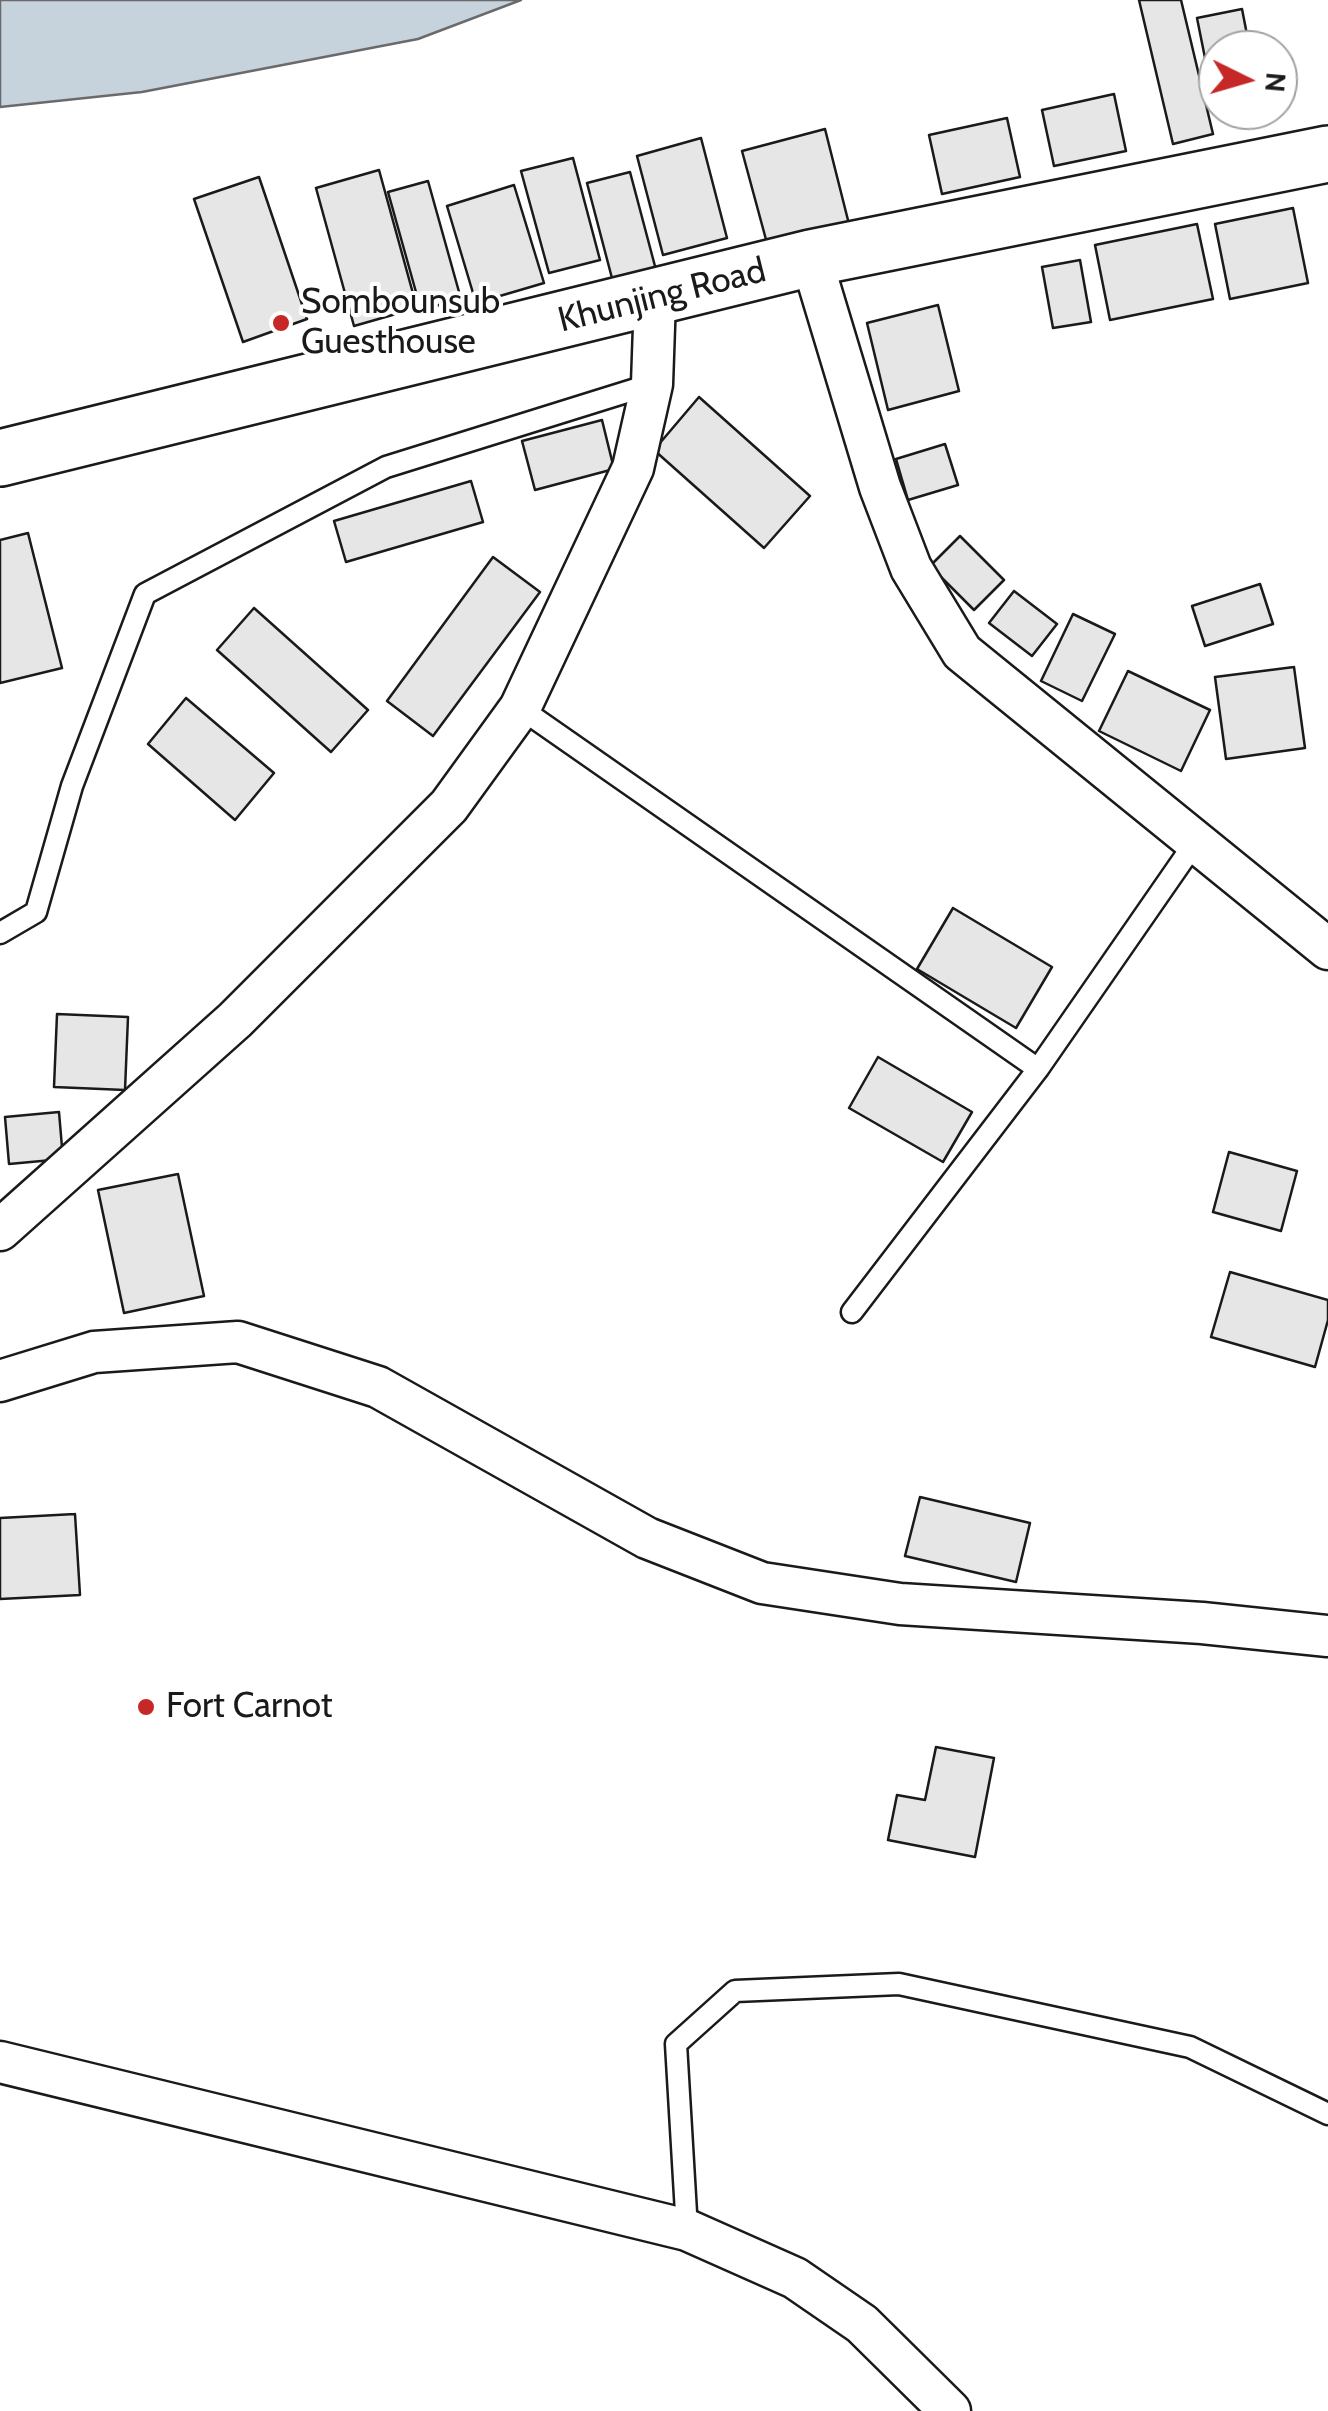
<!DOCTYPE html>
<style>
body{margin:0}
#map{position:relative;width:1328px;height:2411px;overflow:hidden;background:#fff;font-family:Cabin,sans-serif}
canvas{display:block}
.north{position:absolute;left:1198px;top:30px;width:100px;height:100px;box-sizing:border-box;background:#fff;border:2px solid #a3a3a3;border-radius:50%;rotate:95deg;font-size:28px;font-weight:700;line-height:40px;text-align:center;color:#1a1a1a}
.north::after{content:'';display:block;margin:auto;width:35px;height:45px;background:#c62828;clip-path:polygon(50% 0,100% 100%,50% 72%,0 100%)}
</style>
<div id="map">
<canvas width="1328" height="2411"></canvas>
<div class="north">N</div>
</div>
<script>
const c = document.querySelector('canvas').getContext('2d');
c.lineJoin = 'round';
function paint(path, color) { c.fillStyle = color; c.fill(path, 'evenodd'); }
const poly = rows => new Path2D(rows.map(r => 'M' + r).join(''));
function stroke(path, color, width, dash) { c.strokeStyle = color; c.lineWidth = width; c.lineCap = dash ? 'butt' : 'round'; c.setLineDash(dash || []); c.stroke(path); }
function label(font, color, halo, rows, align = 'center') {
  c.font = font + ' Cabin,sans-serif'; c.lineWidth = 8; c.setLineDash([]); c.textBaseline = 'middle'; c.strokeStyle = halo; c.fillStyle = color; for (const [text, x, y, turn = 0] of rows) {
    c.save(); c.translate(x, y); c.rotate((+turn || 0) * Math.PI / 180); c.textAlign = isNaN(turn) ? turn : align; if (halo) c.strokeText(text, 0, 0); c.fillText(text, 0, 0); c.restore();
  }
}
const water = poly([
 [0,0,521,0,418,39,142,92,0,107,0,0]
]);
const building = poly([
 [1139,0,1181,0,1213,134,1173,144,1139,0],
 [1242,9,1250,50,1218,50,1218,110,1229,110,1216,113,1197,18,1242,9],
 [1114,94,1126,151,1054,166,1042,110,1114,94],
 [1007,118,1020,177,942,194,929,135,1007,118],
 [825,129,852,236,771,258,742,151,825,129],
 [701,138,727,238,663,255,637,156,701,138],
 [573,158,600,260,549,273,521,171,573,158],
 [379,170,417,308,354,326,316,188,379,170],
 [630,172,656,270,613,282,587,183,630,172],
 [259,177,307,319,243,342,194,199,259,177],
 [428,181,461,299,421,310,388,192,428,181],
 [514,185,544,283,476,303,447,206,514,185],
 [1293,208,1308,283,1230,299,1215,224,1293,208],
 [1197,224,1213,299,1110,320,1095,245,1197,224],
 [1080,260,1091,322,1053,328,1042,267,1080,260],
 [938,305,959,391,888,410,867,323,938,305],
 [699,397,810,496,764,548,654,450,699,397],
 [602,420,614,469,535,490,522,441,602,420],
 [945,444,958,485,908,500,896,459,945,444],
 [471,481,483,522,346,562,334,521,471,481],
 [28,533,62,668,0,683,0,540,28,533],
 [960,536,1004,580,974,610,930,566,960,536],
 [493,557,540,592,433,736,387,701,493,557],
 [1260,584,1273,624,1205,646,1192,606,1260,584],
 [1014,591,1057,624,1032,656,989,623,1014,591],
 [254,608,368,710,331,752,217,650,254,608],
 [1073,614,1115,634,1082,701,1041,681,1073,614],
 [1294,667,1305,748,1226,759,1215,677,1294,667],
 [1128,671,1210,710,1181,771,1099,731,1128,671],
 [186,698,274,773,235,820,148,744,186,698],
 [953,908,1052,967,1016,1028,917,969,953,908],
 [57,1014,128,1017,125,1090,54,1087,57,1014],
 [878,1057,972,1112,943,1162,849,1108,878,1057],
 [59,1112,63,1159,9,1164,5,1117,59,1112],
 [1229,1152,1297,1171,1281,1231,1213,1212,1229,1152],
 [178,1174,204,1296,124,1313,98,1190,178,1174],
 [1230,1272,1328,1300,1328,1320,1315,1367,1211,1337,1230,1272],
 [920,1497,1030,1523,1016,1582,905,1556,920,1497],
 [75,1514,80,1595,0,1599,0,1518,75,1514],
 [936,1747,994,1758,975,1857,888,1840,897,1795,925,1800,936,1747]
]);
const service = poly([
 [520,708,1038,1069],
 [0,933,36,912,72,786,145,594,386,467,652,384],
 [852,1312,1038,1069,1196,841],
 [687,2230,676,2044,735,1991,899,1984,1190,2047,1328,2114]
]);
const minor = poly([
 [811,258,880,487,911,568,962,652,1328,949],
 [0,1230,235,1020,449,806,520,708,633,468,652,384,655,298],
 [0,1381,94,1352,238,1342,378,1387,647,1538,762,1583,900,1604,1202,1623,1328,1636],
 [0,2062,687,2230,795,2278,862,2324,950,2411]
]);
const secondary = poly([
 [0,458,811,258,1328,154]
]);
const markers = [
 [281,323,10,"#c62828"],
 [146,1707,10,"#c62828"]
];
const streetNames = [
 ["Khunjing Road",662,296,-14]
];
const poiNames = [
 ["Sombounsub",301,303],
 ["Guesthouse",301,343],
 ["Fort Carnot",166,1707]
];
paint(water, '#c6d2dc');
stroke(water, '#6a6a6a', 2.5);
paint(building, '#e6e6e6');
stroke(building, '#1a1a1a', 2.5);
stroke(service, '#1a1a1a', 25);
stroke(minor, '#1a1a1a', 45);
stroke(secondary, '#1a1a1a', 60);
stroke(service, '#fff', 20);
stroke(minor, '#fff', 40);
stroke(secondary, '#fff', 55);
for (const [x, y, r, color] of markers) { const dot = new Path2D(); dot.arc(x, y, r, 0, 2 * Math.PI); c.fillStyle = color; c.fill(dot); stroke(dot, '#fff', 4); }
label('35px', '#1a1a1a', '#fff', streetNames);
label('35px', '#1a1a1a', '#fff', poiNames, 'left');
</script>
